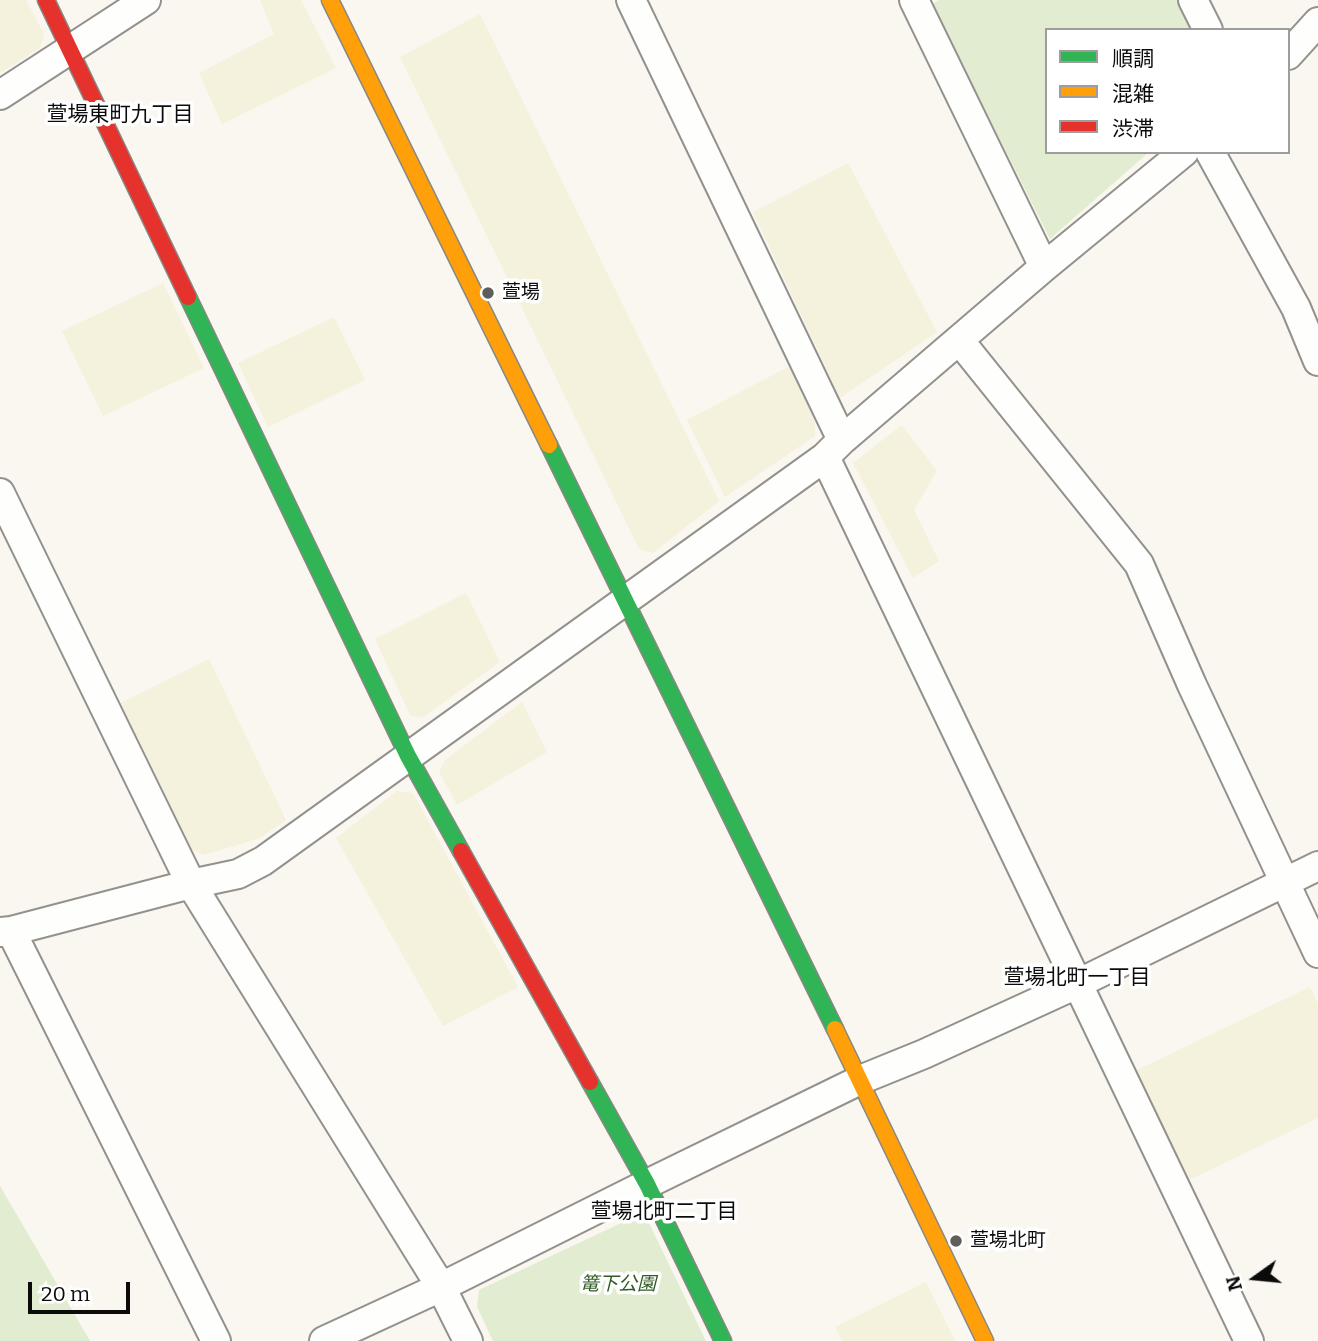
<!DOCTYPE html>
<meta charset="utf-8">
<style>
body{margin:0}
#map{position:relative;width:1318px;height:1341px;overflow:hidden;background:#f9f7ef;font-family:Bitter,"Noto Sans JP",serif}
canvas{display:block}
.legend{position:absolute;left:1045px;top:28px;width:245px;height:126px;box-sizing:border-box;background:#fff;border:2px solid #9d9d9d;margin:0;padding:9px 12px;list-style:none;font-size:21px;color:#0b0b0b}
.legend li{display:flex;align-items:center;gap:14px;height:35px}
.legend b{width:35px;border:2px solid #9d9d9d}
.north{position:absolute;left:1220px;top:1243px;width:70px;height:70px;-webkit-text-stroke:5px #fff;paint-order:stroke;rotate:255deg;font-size:19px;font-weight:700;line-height:28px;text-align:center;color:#0b0b0b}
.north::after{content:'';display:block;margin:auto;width:24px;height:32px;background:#0b0b0b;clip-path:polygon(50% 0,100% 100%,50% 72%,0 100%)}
.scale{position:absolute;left:28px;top:1282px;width:102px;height:32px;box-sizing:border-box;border:4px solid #0b0b0b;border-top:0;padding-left:9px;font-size:21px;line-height:24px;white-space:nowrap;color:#0b0b0b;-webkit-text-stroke:5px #fff;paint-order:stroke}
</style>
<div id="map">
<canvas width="1318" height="1341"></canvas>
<ul class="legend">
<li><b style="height:9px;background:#30b455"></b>順調</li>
<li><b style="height:9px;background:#ff9f0a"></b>混雑</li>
<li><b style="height:9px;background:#e5322d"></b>渋滞</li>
</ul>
<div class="north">N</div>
<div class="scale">20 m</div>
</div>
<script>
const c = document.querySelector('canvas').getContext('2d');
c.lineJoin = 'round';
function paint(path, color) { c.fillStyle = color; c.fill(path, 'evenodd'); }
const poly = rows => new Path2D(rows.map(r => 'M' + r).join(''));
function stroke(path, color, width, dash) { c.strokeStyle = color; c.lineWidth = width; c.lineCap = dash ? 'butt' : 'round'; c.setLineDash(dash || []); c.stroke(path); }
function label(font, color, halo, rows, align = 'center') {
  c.font = font + ' Bitter,"Noto Sans JP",serif'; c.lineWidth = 7; c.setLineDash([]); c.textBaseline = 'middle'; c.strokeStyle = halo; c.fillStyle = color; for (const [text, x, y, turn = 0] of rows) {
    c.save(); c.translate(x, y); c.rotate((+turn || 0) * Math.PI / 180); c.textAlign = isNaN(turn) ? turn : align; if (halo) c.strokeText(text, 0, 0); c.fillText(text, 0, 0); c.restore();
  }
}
const farmland = poly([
 [0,0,26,0,44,34,40,48,0,73],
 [260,0,301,0,336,68,222,124,199,73,274,34],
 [480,14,719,501,653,553,639,549,400,57],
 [848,163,937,332,840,398,753,212],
 [163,283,204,368,103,416,62,331],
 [334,317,365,380,268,427,238,363],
 [790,366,815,423,815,436,725,497,687,420],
 [902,425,937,471,914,510,939,561,913,578,853,463],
 [466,593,500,662,422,718,410,715,375,639],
 [209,659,286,820,260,838,204,855,192,850,121,703],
 [522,702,547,752,457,805,439,772,445,760],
 [397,791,413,793,518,987,443,1026,336,838],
 [1310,987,1318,1004,1318,1118,1187,1181,1135,1071],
 [926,1282,955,1341,842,1341,835,1327]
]);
const green = poly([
 [939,0,1177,0,1191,30,1047,30,1047,152,1149,152,1050,239,932,4],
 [0,1186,31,1239,90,1341,0,1341],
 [634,1217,646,1217,706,1341,493,1341,477,1307,479,1290]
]);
const street = poly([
 [631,0,842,440],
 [914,0,1044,267],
 [1193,0,1208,30],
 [1288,55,1318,22],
 [0,95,146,0],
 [1210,152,1296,308,1318,361],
 [959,340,1139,564,1192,685,1318,953],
 [825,457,1249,1341],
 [0,493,191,884,441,1287,468,1341],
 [11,931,216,1341],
 [0,932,11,931,191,884,238,874,263,861,825,457,842,440,1044,267,1184,152],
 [324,1341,441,1287,647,1184,860,1080,924,1054,1077,984,1318,866]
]);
const fast = poly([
 [188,297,408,756,461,851],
 [549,445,835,1029],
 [590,1082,647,1184,723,1341]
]);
const slow = poly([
 [330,0,549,445],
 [835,1029,985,1341]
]);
const jam = poly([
 [46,0,188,297],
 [461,851,590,1082]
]);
const markers = [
 [488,293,7,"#5e5e5b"],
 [956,1241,7,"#5e5e5b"]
];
const poiNames = [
 ["萱場",502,293],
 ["萱場北町",970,1241]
];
const parkNames = [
 ["篭下公園",618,1285]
];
const neighbourhoodNames = [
 ["萱場東町九丁目",120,115],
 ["萱場北町一丁目",1077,978],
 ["萱場北町二丁目",664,1212]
];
paint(farmland, '#f4f1dd');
paint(green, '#e2ecd1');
stroke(street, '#92918e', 32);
stroke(fast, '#898884', 19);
stroke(slow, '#898884', 19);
stroke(jam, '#898884', 19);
stroke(street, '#fefefd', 28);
stroke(fast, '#30b455', 16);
stroke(slow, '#ff9f0a', 16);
stroke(jam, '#e5322d', 16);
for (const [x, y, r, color] of markers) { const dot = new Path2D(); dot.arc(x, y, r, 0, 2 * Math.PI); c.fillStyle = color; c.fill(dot); stroke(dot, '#fff', 2.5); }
label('19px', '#0b0b0b', '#fff', poiNames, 'left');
label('italic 19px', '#305b23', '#fff', parkNames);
label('21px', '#0b0b0b', '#fff', neighbourhoodNames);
</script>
